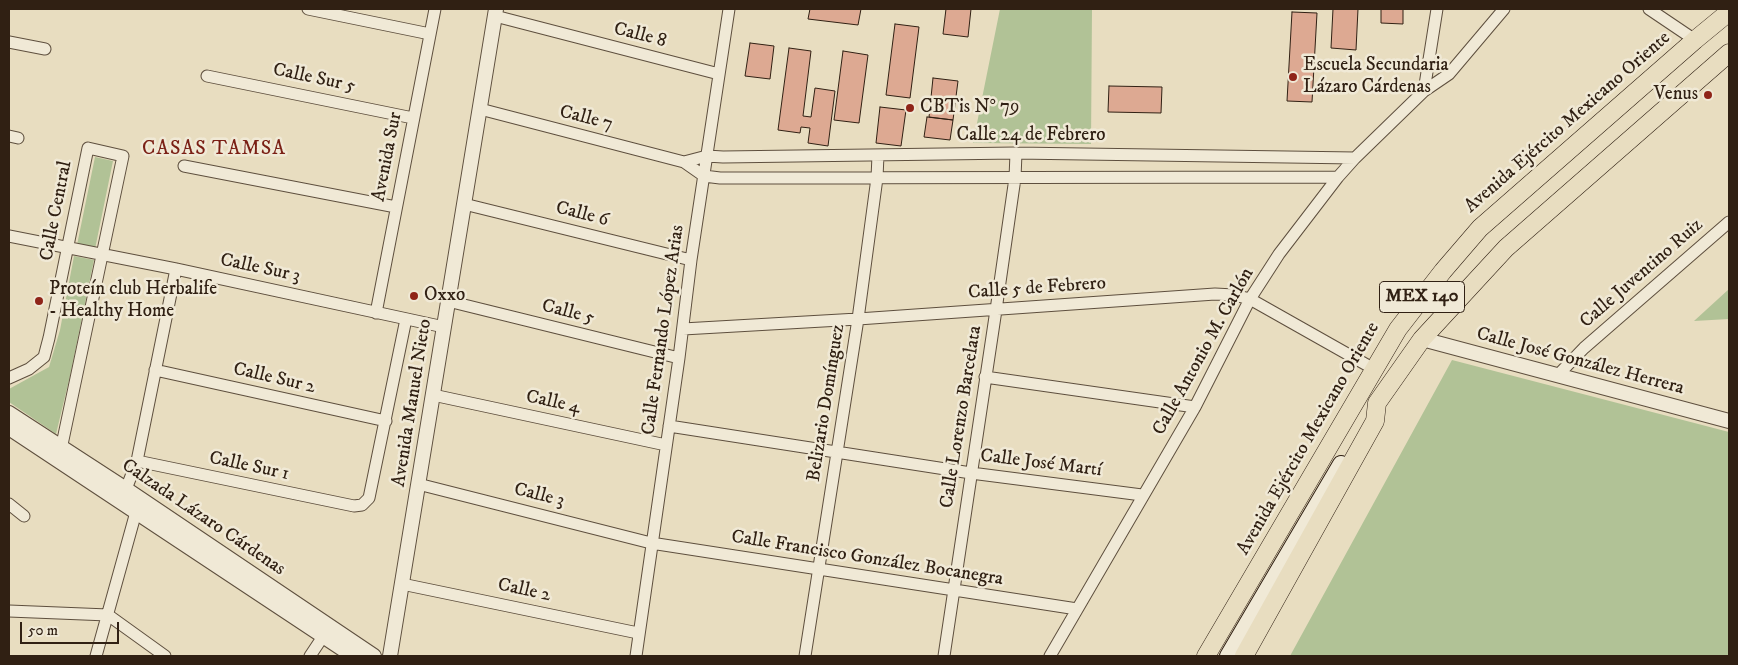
<!DOCTYPE html>
<meta charset="utf-8">
<style>
body{margin:0}
#map{position:relative;width:1738px;height:665px;overflow:hidden;background:#e8ddc0;font-family:"IM FELL DW Pica",serif}
canvas{display:block}
.frame{position:absolute;inset:0;border:10px solid #302013;pointer-events:none}
.scale{position:absolute;left:20px;top:622px;width:99px;height:22px;box-sizing:border-box;border:2px solid #302013;border-top:0;padding-left:6px;font-size:15px;line-height:18px;white-space:nowrap;color:#302013;-webkit-text-stroke:4px #f0e9d6;paint-order:stroke}
</style>
<div id="map">
<canvas width="1738" height="665"></canvas>
<div class="frame"></div>
<div class="scale">50 m</div>
</div>
<script>
const c = document.querySelector('canvas').getContext('2d');
c.lineJoin = 'round';
function paint(path, color) { c.fillStyle = color; c.fill(path, 'evenodd'); }
const poly = rows => new Path2D(rows.map(r => 'M' + r).join(''));
function stroke(path, color, width, dash) { c.strokeStyle = color; c.lineWidth = width; c.lineCap = dash ? 'butt' : 'round'; c.setLineDash(dash || []); c.stroke(path); }
function label(font, color, halo, rows, align = 'center') {
  c.font = font + ' "IM FELL DW Pica",serif'; c.lineWidth = 5; c.setLineDash([]); c.textBaseline = 'middle'; c.strokeStyle = halo; c.fillStyle = color; for (const [text, x, y, turn = 0] of rows) {
    c.save(); c.translate(x, y); c.rotate((+turn || 0) * Math.PI / 180); c.textAlign = isNaN(turn) ? turn : align; if (halo) c.strokeText(text, 0, 0); c.fillText(text, 0, 0); c.restore();
  }
}
const green = poly([
 [1000,9,1092,9,1091,144,973,143],
 [95,157,113,161,95,249,77,245],
 [74,256,94,260,70,376,56,434,9,402,9,389,49,367,60,330],
 [1729,289,1729,319,1694,321],
 [1452,360,1729,432,1729,656,1290,656]
]);
const building = poly([
 [810,9,861,9,858,25,808,19,810,9],
 [946,9,971,9,968,37,943,34,946,9],
 [1333,9,1358,9,1356,50,1331,48,1333,9],
 [1381,9,1403,9,1403,24,1381,23,1381,9],
 [1292,12,1317,13,1312,102,1287,101,1292,12],
 [895,24,919,27,910,98,886,95,895,24],
 [750,43,774,46,770,79,745,76,750,43],
 [789,48,811,51,803,116,811,117,815,88,835,91,828,146,808,143,810,128,801,127,800,133,778,130,789,48],
 [843,51,868,55,859,123,834,120,843,51],
 [933,78,958,81,953,120,929,117,933,78],
 [1109,86,1162,87,1161,113,1108,112,1109,86],
 [880,107,906,110,901,146,876,143,880,107],
 [927,117,953,120,950,140,924,137,927,117]
]);
const minor = poly([
 [308,9,430,34],
 [1649,9,1695,40],
 [495,16,719,74],
 [9,42,45,49],
 [207,76,413,118],
 [1424,91,1437,9],
 [480,109,684,162,704,176,720,178,1338,177],
 [9,136,18,138],
 [684,162,707,156,723,157,1016,153,1355,158],
 [184,166,396,207],
 [464,204,691,260],
 [9,236,176,269,444,327],
 [448,301,679,358],
 [376,313,435,9],
 [683,329,858,319,1215,294,1234,295,1250,299,1374,369],
 [155,370,386,421],
 [1558,375,1584,348,1729,222],
 [985,377,1195,407],
 [9,378,29,369,44,357,49,338,88,148,123,156,60,454],
 [433,395,666,445],
 [669,426,971,473,1142,495],
 [137,461,354,506,362,505,369,498,406,319],
 [418,484,651,543,1077,609],
 [126,489,137,461,176,269],
 [9,504,24,516],
 [402,584,638,633],
 [9,611,108,615,165,656],
 [96,656,136,512],
 [310,656,328,629],
 [636,656,679,358,691,260,729,9],
 [805,656,858,319,877,178,878,155],
 [944,656,996,310,1015,178,1016,153],
 [1050,656,1195,407,1250,299,1279,254,1338,177,1355,158,1424,91,1449,74,1504,9]
]);
const tertiary = poly([
 [1422,339,1729,421],
 [9,413,126,489,374,656],
 [9,428,353,656],
 [390,656,496,9]
]);
const secondary = poly([
 [1228,656,1341,464]
]);
const primary = poly([
 [1206,656,1398,329,1443,271,1480,228,1695,40,1729,12],
 [1244,656,1375,421,1377,403,1422,339,1506,248,1729,53]
]);
const markers = [
 [1293,77,5,"#8f2418"],
 [1708,95,5,"#8f2418"],
 [910,108,5,"#8f2418"],
 [414,296,5,"#8f2418"],
 [39,301,5,"#8f2418"]
];
const shields = [
 [1422,297,85]
];
const shieldNames = [
 ["MEX 140",1422,297]
];
const streetNames = [
 ["Calle 8",640,36,14],
 ["Calle Sur 5",314,79,12],
 ["Calle 7",586,119,14],
 ["Avenida Ejército Mexicano Oriente",1568,123,-41],
 ["Calle 24 de Febrero",1031,136],
 ["Avenida Sur",388,157,-79],
 ["Calle Central",57,211,-79],
 ["Calle 6",582,215,14],
 ["Calle Sur 3",260,269,12],
 ["Calle Juventino Ruiz",1642,274,-41],
 ["Calle 5 de Febrero",1037,289,-4],
 ["Calle 5",568,313,14],
 ["Calle Fernando López Arias",664,330,-82],
 ["Calle Antonio M. Carlón",1204,352,-61],
 ["Calle José González Herrera",1580,362,15],
 ["Calle Sur 2",274,379,13],
 ["Avenida Manuel Nieto",413,403,-81],
 ["Calle 4",553,403,12],
 ["Belizario Domínguez",827,403,-81],
 ["Calle Lorenzo Barcelata",962,417,-81],
 ["Avenida Ejército Mexicano Oriente",1309,439,-60],
 ["Calle José Martí",1041,464,7],
 ["Calle Sur 1",249,467,12],
 ["Calle 3",539,496,14],
 ["Calzada Lázaro Cárdenas",203,518,34],
 ["Calle Francisco González Bocanegra",867,559,9],
 ["Calle 2",524,591,12]
];
const poiNames = [
 ["Escuela Secundaria",1303,66],
 ["Lázaro Cárdenas",1303,88],
 ["Venus",1698,95,"right"],
 ["CBTis N° 79",920,108],
 ["Proteín club Herbalife",49,290],
 ["- Healthy Home",49,312],
 ["Oxxo",424,296]
];
const neighbourhoodNames = [
 ["CASAS TAMSA",214,150]
];
paint(green, '#b1c296');
paint(building, '#dda992');
stroke(building, '#302013', 1);
stroke(minor, '#5e4f3e', 13);
stroke(tertiary, '#5e4f3e', 16);
stroke(secondary, '#302013', 18);
stroke(primary, '#302013', 19);
stroke(minor, '#f0e9d6', 11);
stroke(tertiary, '#f0e9d6', 14);
stroke(secondary, '#f0e9d6', 16);
stroke(primary, '#e8ddc0', 18);
for (const [x, y, r, color] of markers) { const dot = new Path2D(); dot.arc(x, y, r, 0, 2 * Math.PI); c.fillStyle = color; c.fill(dot); stroke(dot, '#f0e9d6', 2); }
for (const [x, y, w] of shields) { const box = new Path2D(); box.roundRect(x - w / 2, y - 15.5, w, 31, 4); c.fillStyle = '#f0e9d6'; c.fill(box); stroke(box, '#302013', 1); }
label('bold 18px', '#302013', null, shieldNames);
label('19px', '#302013', '#f0e9d6', streetNames);
label('19px', '#302013', '#f0e9d6', poiNames, 'left');
c.letterSpacing = '1px';
label('20px', '#7a1f14', '#f0e9d6', neighbourhoodNames);
c.letterSpacing = '0px';
</script>
